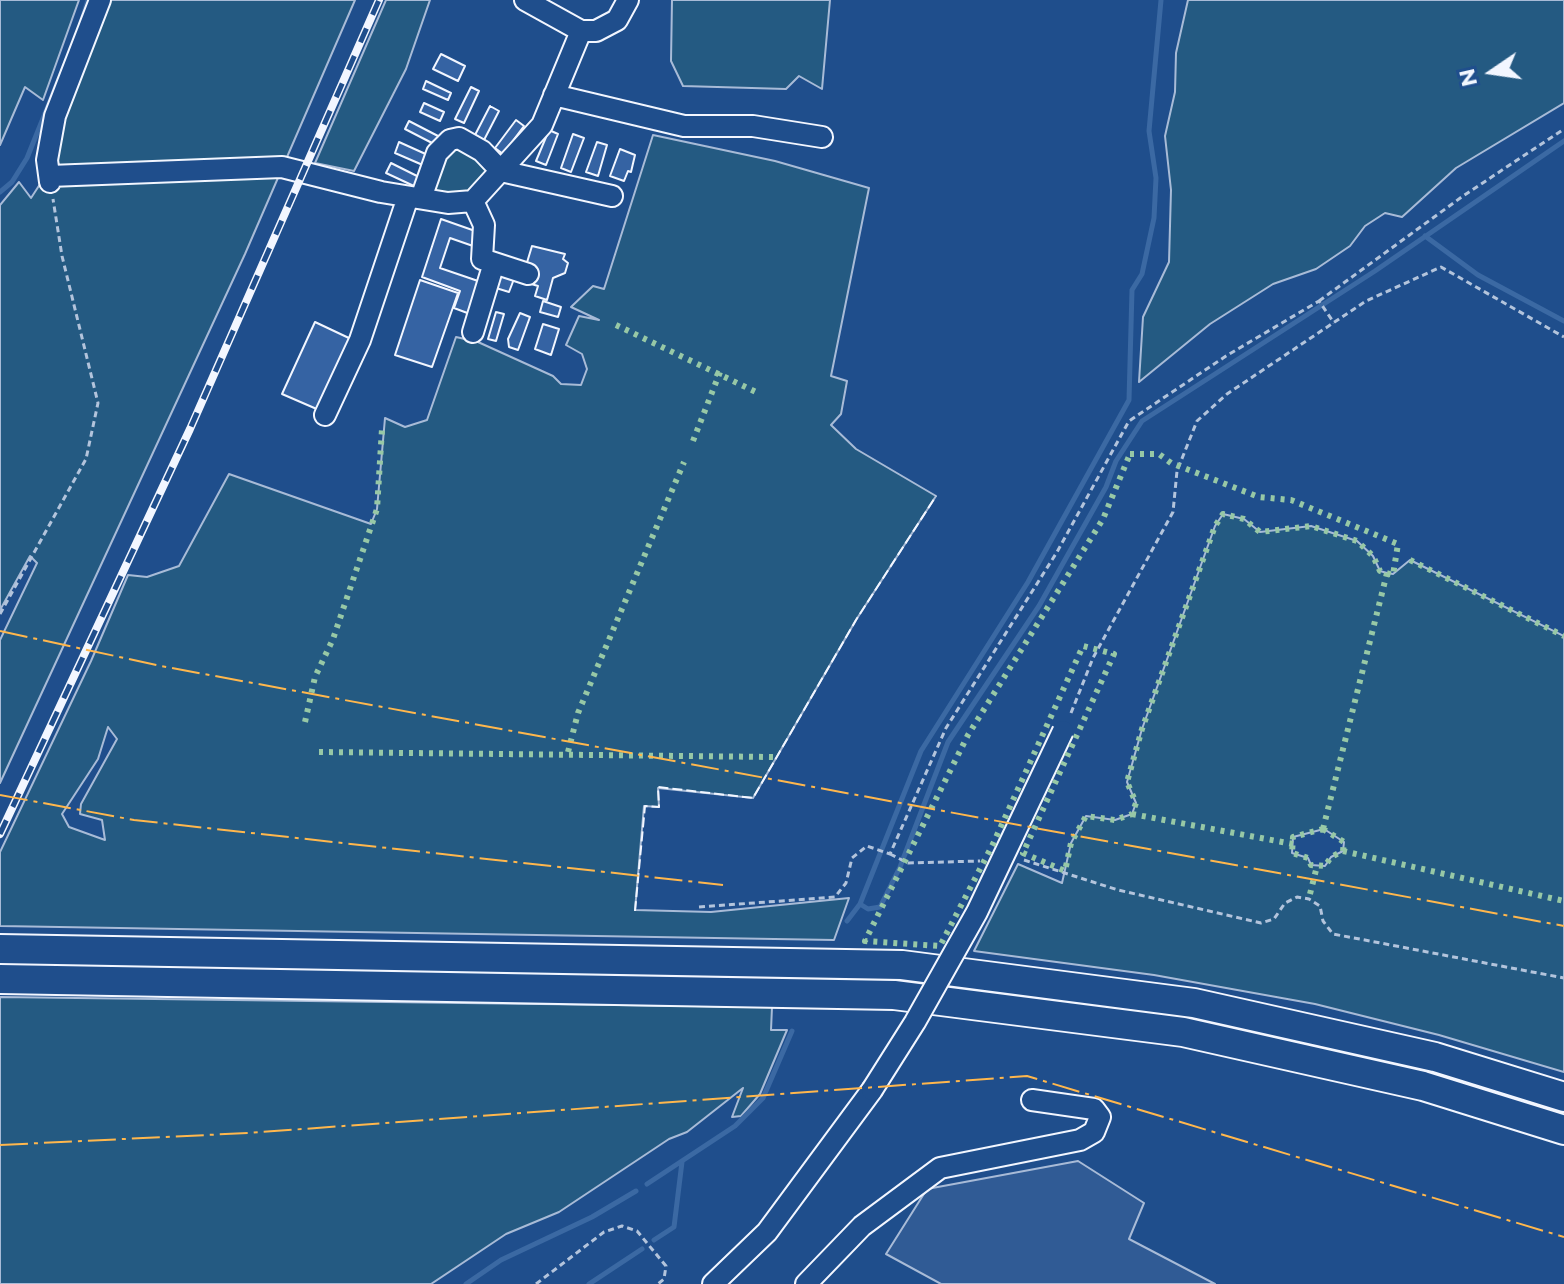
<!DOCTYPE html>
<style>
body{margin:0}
#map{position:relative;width:1564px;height:1284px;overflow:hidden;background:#1f4e8c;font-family:Montserrat,sans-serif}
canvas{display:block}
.north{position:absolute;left:1452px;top:32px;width:80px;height:80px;-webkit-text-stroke:6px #1f4e8c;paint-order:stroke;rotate:257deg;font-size:22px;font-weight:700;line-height:32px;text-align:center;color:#f2f6ff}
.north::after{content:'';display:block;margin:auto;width:28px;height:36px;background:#f2f6ff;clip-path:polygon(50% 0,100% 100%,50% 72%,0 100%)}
</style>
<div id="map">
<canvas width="1564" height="1284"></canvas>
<div class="north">N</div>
</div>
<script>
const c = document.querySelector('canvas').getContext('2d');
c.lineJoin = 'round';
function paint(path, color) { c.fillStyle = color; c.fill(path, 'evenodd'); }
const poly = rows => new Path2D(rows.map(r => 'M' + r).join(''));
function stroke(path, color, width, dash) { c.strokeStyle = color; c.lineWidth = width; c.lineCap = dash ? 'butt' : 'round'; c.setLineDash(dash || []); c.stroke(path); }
const green = poly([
 [0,0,79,0,43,100,25,87,0,145,0,0],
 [108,0,355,0,245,254,0,783,0,640,37,563,30,556,0,610,0,205,19,182,31,198,44,178,108,0],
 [386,0,430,0,406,69,354,171,315,163,386,0],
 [672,0,830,0,822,89,799,76,786,89,683,86,671,61,672,0],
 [1188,0,1564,0,1564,103,1456,168,1402,217,1385,213,1365,226,1350,246,1316,269,1273,284,1210,324,1139,382,1143,317,1169,262,1171,190,1165,136,1175,92,1176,53,1188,0],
 [653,135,775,161,869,188,831,376,847,381,841,414,831,425,856,449,936,496,856,620,753,798,658,788,659,807,644,806,635,910,711,912,849,898,834,940,0,926,0,852,91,661,128,575,147,577,179,566,229,474,371,524,377,509,385,418,405,427,427,420,456,337,478,342,553,376,561,384,581,385,587,369,582,354,566,345,579,316,599,320,571,307,593,286,604,289,653,135],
 [108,727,117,739,81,804,80,814,102,820,105,840,69,827,62,814,98,759,108,727],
 [455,144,491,164,475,193,439,195,433,183,434,175,455,144],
 [1223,514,1244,519,1260,532,1311,526,1357,541,1373,556,1380,571,1387,573,1393,574,1410,560,1564,636,1564,1072,1439,1035,1315,1004,1154,975,974,951,1018,864,1062,883,1071,843,1086,816,1115,820,1132,814,1136,803,1127,782,1142,729,1215,526,1223,514],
 [1324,829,1344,842,1343,851,1331,857,1325,866,1311,865,1308,858,1292,853,1293,837,1324,829],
 [0,997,772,1007,771,1030,787,1030,760,1094,741,1116,732,1117,743,1088,687,1132,669,1139,559,1212,506,1234,431,1284,0,1284,0,997]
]);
const parking = poly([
 [1078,1161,1144,1203,1129,1239,1215,1284,941,1284,886,1254,927,1189,1078,1161]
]);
const stream = poly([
 [81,23,88,0],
 [0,192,12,182,27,158,67,59],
 [1425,236,1478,275,1564,321],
 [860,904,868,909,880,907,900,867,948,742,1039,606,1106,487,1116,461,1142,421,1375,271,1564,141],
 [847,921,860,904,921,751,1028,582,1129,400,1132,290,1142,274,1154,218,1156,178,1149,131,1161,0],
 [647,1184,735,1126,763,1098,792,1031],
 [654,1240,674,1227,682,1162],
 [466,1284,501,1260,592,1217,636,1191],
 [589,1284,642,1249]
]);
const building = poly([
 [441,54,465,66,458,81,433,69,441,54],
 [426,81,451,93,448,100,423,89,426,81],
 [471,87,479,91,464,123,455,119,471,87],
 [424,103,444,112,440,121,420,112,424,103],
 [490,106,499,111,484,140,475,135,490,106],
 [516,120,524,126,503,154,495,148,516,120],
 [409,121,438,136,434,144,405,129,409,121],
 [549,130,558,134,546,165,536,161,549,130],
 [573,134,584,138,571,172,561,168,573,134],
 [399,142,430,156,425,166,395,153,399,142],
 [597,142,607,145,598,176,586,172,597,142],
 [620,149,635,155,631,172,628,171,624,181,610,176,620,149],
 [391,163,421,178,416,187,386,173,391,163],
 [441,219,478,232,473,246,450,238,440,268,481,282,470,314,454,308,460,291,422,277,441,219],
 [532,246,565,254,563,259,568,263,565,273,553,278,547,300,535,296,538,286,528,283,525,269,532,246],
 [501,274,514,279,509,292,496,288,501,274],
 [420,280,458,293,432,367,395,355,420,280],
 [543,301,561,307,558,317,540,312,543,301],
 [496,312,504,314,496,341,488,339,496,312],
 [520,313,530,317,518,350,509,347,508,339,520,313],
 [315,322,351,339,319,410,282,394,315,322],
 [543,324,559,329,551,355,535,349,543,324]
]);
const path = poly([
 [1319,301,1463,196,1564,129],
 [0,614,86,459,98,403,62,256,53,199],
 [1071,713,1093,658,1173,512,1177,471,1197,421,1227,394,1366,301,1441,267,1564,337],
 [890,854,908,863,980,861],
 [1024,860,1118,890,1261,923,1274,919,1285,903,1297,897,1309,899,1320,906,1323,921,1333,934,1564,978],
 [699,907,835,897,846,883,852,858,867,846,890,854,946,728,1057,552,1129,421,1226,356,1319,301,1334,323],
 [536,1284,604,1232,622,1226,637,1231,666,1266,664,1279,658,1284]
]);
const minor = poly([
 [581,31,596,31,617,20,628,0],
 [554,95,684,126,753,126,822,137],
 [50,176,282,167,381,192,448,203,473,201,542,125,581,31,525,0],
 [50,182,47,160,55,116,100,0],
 [421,198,437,153,450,140,459,138,482,151,501,171,612,196],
 [473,201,484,225,482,259,528,274],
 [473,332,494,263],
 [325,415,360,340,408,197],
 [713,1284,767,1232,872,1090],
 [806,1284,862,1226,940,1168,1080,1140,1094,1132,1100,1117,1094,1109,1032,1100]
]);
const highway = poly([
 [0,949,902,965,1194,1003,1435,1057,1564,1097],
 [0,979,894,995,1183,1032,1423,1086,1564,1130]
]);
const rail = poly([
 [0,834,190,429,379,0]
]);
const minorBridge = poly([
 [872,1090,915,1022,977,912,1063,731]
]);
const hedge = poly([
 [616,325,756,392],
 [693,441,720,372],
 [1130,454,1159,454,1171,463,1259,497,1291,500,1398,544,1393,575,1380,571,1373,556,1357,541,1311,526,1260,532,1244,519,1223,514,1215,526,1142,729,1127,782,1136,803,1132,814,1115,820,1086,816,1071,843,1065,871,1023,853,1114,654,1083,646,993,844,940,946,865,941,968,735,1103,519,1130,454],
 [1410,560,1564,636],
 [305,722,315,677,333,639,377,509,382,429],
 [319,752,774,757],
 [568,752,578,713,684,462],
 [1132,814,1293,844],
 [1323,829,1387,573],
 [1323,829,1344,842,1343,851,1331,857,1325,866,1311,865,1308,858,1292,853,1293,837,1323,829],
 [1343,851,1564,901],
 [1310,894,1317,866]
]);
const fence = poly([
 [635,911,645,806,659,807,658,787,753,798,856,620,936,496]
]);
const power = poly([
 [0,631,161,666,1564,926],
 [0,795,134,820,723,885],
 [0,1145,248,1133,1027,1076,1564,1237]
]);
paint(green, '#245a82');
stroke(green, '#a8bbd7', 2);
paint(parking, '#305b95');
stroke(parking, '#a8bbd7', 2);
stroke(stream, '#3b69a3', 5);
paint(building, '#3563a3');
stroke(building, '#f2f6ff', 2);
stroke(minor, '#f2f6ff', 24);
stroke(highway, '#f2f6ff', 32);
stroke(path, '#b3c4dc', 3, [6, 4]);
stroke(minor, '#1f4e8c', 20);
stroke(highway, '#1f4e8c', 28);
stroke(rail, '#f2f6ff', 8);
stroke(rail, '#1f4e8c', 5, [15]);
stroke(minorBridge, '#f2f6ff', 24, []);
stroke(minorBridge, '#1f4e8c', 20);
stroke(hedge, '#97c8a6', 6, [4, 6]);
stroke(fence, '#f2f6ff', 2, [10, 4]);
stroke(power, '#ffb74d', 2, [28, 6, 4, 6]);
</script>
